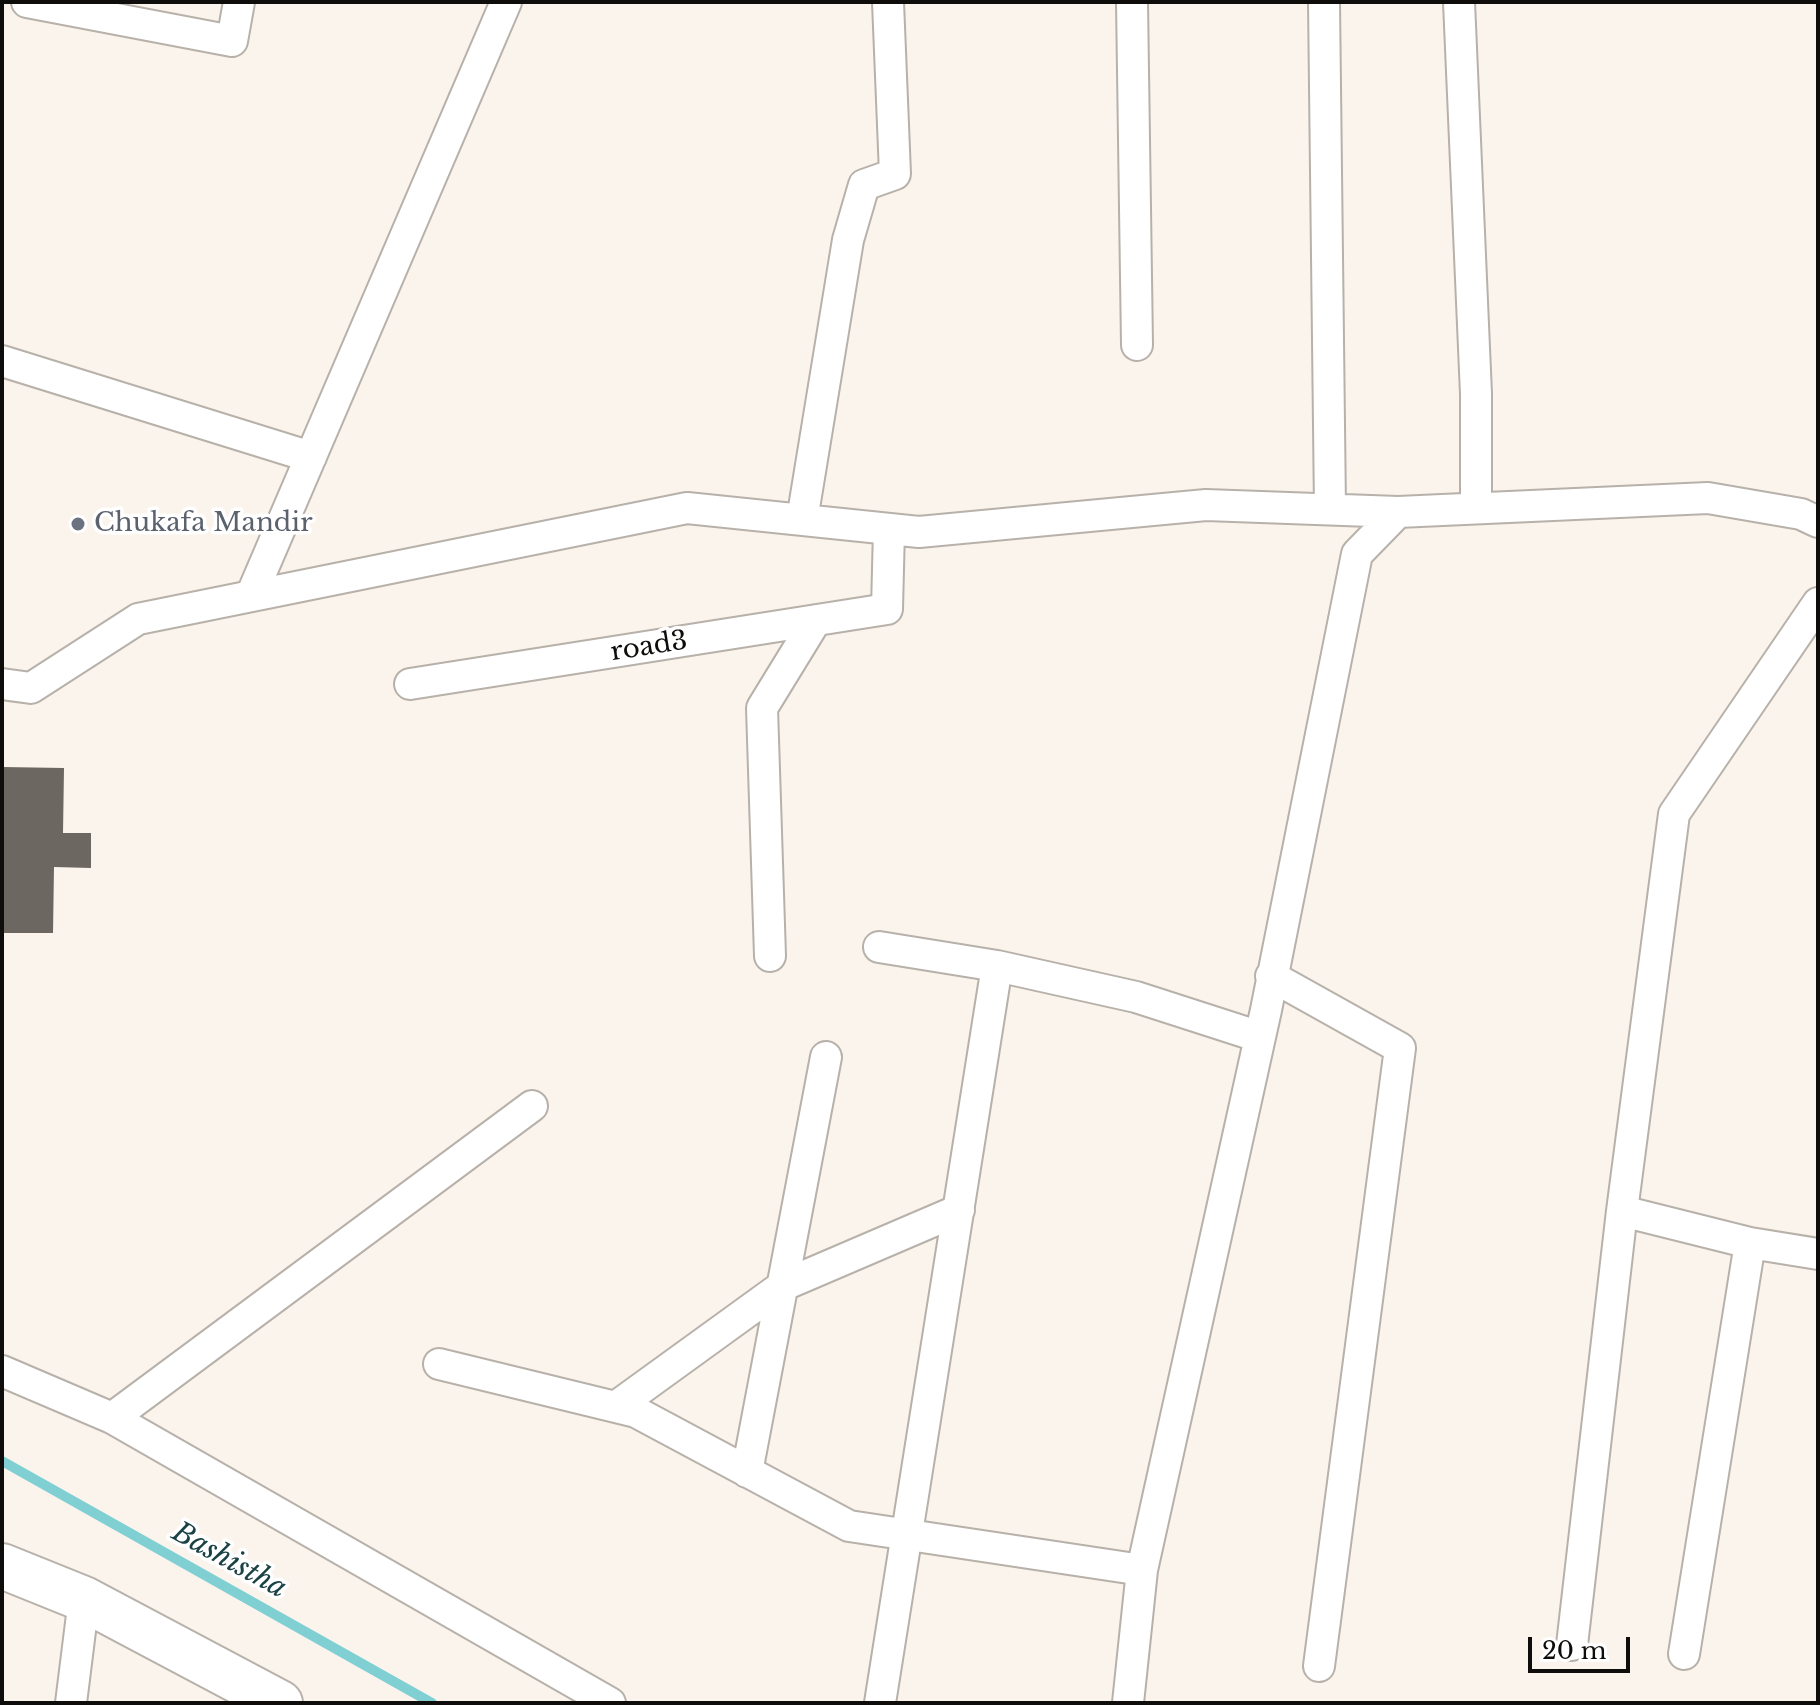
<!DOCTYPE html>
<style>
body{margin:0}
#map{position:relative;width:1820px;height:1705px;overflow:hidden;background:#faf4ed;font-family:"Libre Baskerville",serif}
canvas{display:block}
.frame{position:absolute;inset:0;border:4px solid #0f0d0b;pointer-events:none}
.scale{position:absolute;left:1528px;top:1637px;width:102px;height:36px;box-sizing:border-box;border:4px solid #0f0d0b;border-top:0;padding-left:10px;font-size:24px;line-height:28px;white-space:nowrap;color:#0f0d0b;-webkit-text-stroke:6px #fff;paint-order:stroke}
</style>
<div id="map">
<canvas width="1820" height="1705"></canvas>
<div class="frame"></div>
<div class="scale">20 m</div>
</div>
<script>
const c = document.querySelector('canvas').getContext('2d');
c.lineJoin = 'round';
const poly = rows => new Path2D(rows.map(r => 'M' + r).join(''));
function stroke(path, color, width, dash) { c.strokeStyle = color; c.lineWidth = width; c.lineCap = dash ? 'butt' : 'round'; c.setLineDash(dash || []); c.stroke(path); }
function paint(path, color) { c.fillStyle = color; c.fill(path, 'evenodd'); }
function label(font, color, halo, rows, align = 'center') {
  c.font = font + ' "Libre Baskerville",serif'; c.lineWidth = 7; c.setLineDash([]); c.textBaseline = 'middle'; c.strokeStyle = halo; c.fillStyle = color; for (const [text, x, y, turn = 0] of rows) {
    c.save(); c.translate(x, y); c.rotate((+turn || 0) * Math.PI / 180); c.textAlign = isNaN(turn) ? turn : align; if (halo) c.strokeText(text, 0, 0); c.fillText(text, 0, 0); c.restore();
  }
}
const stream = poly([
 [2,1461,432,1703]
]);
const building = poly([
 [3,767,64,768,63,833,91,833,91,868,54,867,53,933,2,933]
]);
const street = poly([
 [27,2,232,41,239,2],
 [1132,2,1137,345],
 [1324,2,1330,509],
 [1459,2,1476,394,1476,508],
 [2,361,311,457],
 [802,520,848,240,864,185,895,174,888,2],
 [251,596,506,2],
 [2,684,31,688,138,619,687,508,919,532,1206,505,1398,512,1708,498,1801,514,1818,522],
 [410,684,887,609,889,529],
 [879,947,997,966,1136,997,1257,1036],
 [770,956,762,708,816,620],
 [1271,976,1400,1048,1319,1666],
 [1622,1211,1750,1243,1818,1254],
 [439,1364,636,1412,849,1526,1142,1570],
 [2,1371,112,1418,610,1703],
 [617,1406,784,1285,959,1210],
 [112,1418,532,1106],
 [747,1472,826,1057],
 [1572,1645,1622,1211,1674,814,1818,603],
 [1684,1654,1750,1243],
 [71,1703,84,1599],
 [880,1703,997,966],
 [1128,1703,1142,1570,1266,1010,1357,554,1398,512]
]);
const secondary = poly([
 [2,1566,84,1599,280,1703]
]);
const markers = [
 [78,524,8,"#6b7280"]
];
const worshipNames = [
 ["Chukafa Mandir",94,524]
];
const streetNames = [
 ["road3",649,647,-9]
];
const waterNames = [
 ["Bashistha",229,1561,29]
];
stroke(stream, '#7fcfd3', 10);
paint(building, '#6c6761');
stroke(street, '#b7b1aa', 34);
stroke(secondary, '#b7b1aa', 48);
stroke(street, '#fff', 30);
stroke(secondary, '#fff', 44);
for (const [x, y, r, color] of markers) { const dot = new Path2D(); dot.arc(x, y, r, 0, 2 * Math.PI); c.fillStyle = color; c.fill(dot); stroke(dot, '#fff', 3); }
label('26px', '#5b616d', '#fff', worshipNames, 'left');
label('26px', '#0f0d0b', '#fff', streetNames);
label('italic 28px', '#1a4143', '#fff', waterNames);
</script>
